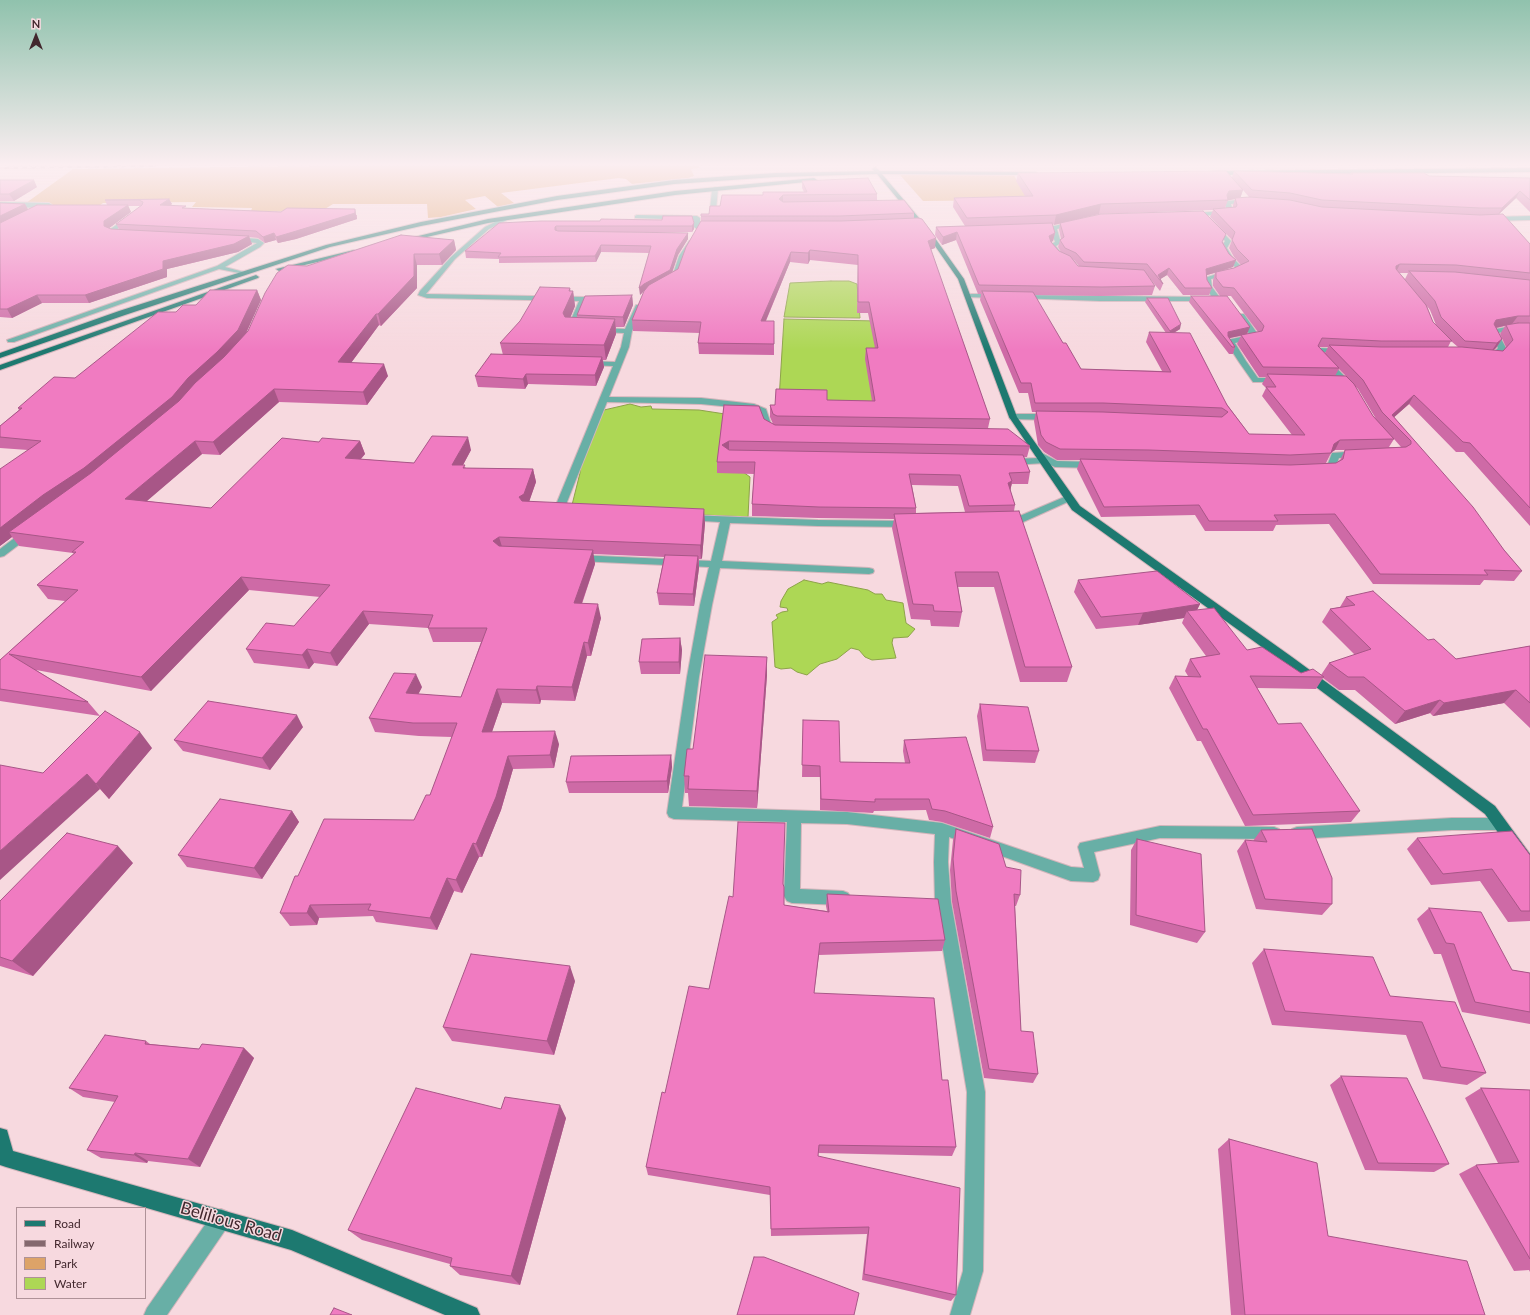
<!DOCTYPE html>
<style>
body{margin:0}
#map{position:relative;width:1530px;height:1315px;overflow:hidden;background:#f7d9df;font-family:Lato,sans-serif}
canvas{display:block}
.legend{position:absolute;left:16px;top:1207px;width:130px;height:92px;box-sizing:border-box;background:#f7d9df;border:1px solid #af9298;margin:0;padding:5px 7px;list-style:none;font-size:12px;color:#42272d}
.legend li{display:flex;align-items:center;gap:8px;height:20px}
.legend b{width:20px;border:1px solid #af9298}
.north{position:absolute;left:16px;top:16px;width:40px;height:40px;-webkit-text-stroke:3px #f7d9df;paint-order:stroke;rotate:0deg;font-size:11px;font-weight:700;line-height:16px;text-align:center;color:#42272d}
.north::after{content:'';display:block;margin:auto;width:14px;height:18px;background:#42272d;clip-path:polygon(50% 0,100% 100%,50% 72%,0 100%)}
</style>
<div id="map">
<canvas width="1530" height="1315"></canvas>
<ul class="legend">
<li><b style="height:5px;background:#1d7970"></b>Road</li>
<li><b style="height:5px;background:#84686e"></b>Railway</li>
<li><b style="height:11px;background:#dda368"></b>Park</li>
<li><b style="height:11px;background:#add755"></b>Water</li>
</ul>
<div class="north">N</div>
</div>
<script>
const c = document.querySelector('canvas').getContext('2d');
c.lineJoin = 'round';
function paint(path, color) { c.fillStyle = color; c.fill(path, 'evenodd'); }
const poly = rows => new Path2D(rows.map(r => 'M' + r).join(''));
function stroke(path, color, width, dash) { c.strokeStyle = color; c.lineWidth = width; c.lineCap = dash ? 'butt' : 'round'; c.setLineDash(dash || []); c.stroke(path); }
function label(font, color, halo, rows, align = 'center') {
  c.font = font + ' Lato,sans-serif'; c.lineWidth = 3; c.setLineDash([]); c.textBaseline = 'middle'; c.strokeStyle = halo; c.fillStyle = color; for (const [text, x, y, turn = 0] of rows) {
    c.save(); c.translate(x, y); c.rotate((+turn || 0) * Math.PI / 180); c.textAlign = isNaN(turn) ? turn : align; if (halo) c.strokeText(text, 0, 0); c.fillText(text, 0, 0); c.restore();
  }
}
const green = poly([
 [324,166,698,166,700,168,691,169,694,176,688,178,632,184,626,179,619,178,501,193,514,203,498,207,485,196,469,199,465,200,476,209,441,217,428,218,427,204,333,204,320,212,251,211,252,208,192,207,196,202,103,203,93,210,41,210,24,207,26,203,73,169],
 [900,175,1014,175,1028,200,923,201]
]);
const water = poly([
 [831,281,849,281,857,284,860,318,784,317,790,283,831,281],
 [784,319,877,321,876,402,779,400,784,319],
 [630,404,641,407,651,406,652,409,699,410,725,414,725,459,750,477,748,517,571,509,580,473,584,444,604,410,630,404],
 [804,580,822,584,828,582,868,590,875,594,882,594,886,600,903,603,906,623,915,629,908,637,893,638,892,643,896,658,872,660,865,657,859,650,851,648,837,659,820,664,807,675,797,672,791,668,781,669,775,667,772,622,778,618,776,615,782,612,788,611,787,608,780,607,781,601,788,589,804,580]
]);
const minor = poly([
 [715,187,718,189,716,210,713,212,710,210,712,189,715,187],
 [1249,199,1251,200,1251,202,1231,204,1233,213,1192,217,1189,215,1192,213,1227,211,1225,205,1227,201,1249,199],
 [0,202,49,203,52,205,48,208,4,207,0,206,0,202],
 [637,215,697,216,700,218,700,225,713,225,716,227,713,229,697,229,694,227,694,220,635,218,635,216,637,215],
 [129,216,134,217,116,230,126,233,126,235,109,232,109,230,129,216],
 [1530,216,1530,220,1491,221,1488,219,1491,217,1530,216],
 [505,217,508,219,507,220,489,229,455,259,426,294,586,297,587,299,575,327,577,329,576,331,571,331,567,329,579,301,427,298,418,295,420,291,451,257,485,227,505,217],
 [1076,221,1079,223,1078,224,1057,229,1061,243,1056,246,1064,257,1061,259,1052,251,1049,245,1055,242,1051,230,1037,230,1034,228,1037,226,1054,226,1076,221],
 [1212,225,1216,225,1230,240,1231,241,1227,248,1233,258,1244,269,1230,275,1211,279,1212,287,1221,299,1217,301,1214,301,1206,287,1204,278,1236,268,1227,259,1221,248,1225,241,1212,227,1212,225],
 [234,237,258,239,264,243,260,247,225,267,244,272,244,274,219,269,14,342,8,342,7,340,217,266,257,243,232,240,231,239,234,237],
 [689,241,694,242,685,256,678,278,672,282,668,282,668,280,672,277,679,256,689,241],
 [968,294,997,294,1001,296,997,298,966,297,966,295,968,294],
 [1019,295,1207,297,1211,299,1207,301,1100,301,1017,298,1015,297,1019,295],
 [636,305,642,305,643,307,632,331,629,347,609,397,701,398,754,404,766,409,772,427,780,432,776,435,765,430,759,412,752,409,701,404,607,402,563,512,562,514,554,514,553,512,613,366,587,365,583,363,587,361,615,362,621,347,624,333,599,332,595,330,599,328,625,329,636,305],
 [1238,314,1244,314,1259,336,1258,338,1235,343,1246,361,1258,378,1280,378,1284,380,1283,382,1253,382,1239,362,1226,342,1227,340,1250,335,1237,316,1238,314],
 [1512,326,1530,327,1530,331,1512,330,1498,333,1506,348,1497,359,1483,358,1483,354,1492,354,1498,348,1490,332,1491,330,1512,326],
 [1318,348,1345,349,1345,353,1342,353,1324,352,1323,354,1353,385,1354,387,1353,389,1347,389,1316,356,1315,354,1318,348],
 [1013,414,1051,414,1055,417,1051,420,1010,419,1009,417,1013,414],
 [1358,451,1363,454,1361,456,1339,458,1334,470,1320,472,1315,469,1317,467,1327,466,1332,453,1358,451],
 [1040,452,1057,461,1094,462,1099,465,1094,468,1055,467,1046,463,1011,465,1006,462,1011,459,1039,458,1035,455,1040,452],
 [1069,495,1072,496,1074,498,1072,500,1021,523,1006,524,1001,521,1006,518,1015,518,1069,495],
 [688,515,818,520,910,521,915,524,910,527,818,526,730,523,722,561,869,568,873,569,874,571,873,573,869,574,720,568,712,605,699,677,682,807,847,812,942,823,1071,867,1084,868,1078,847,1080,843,1160,826,1274,827,1279,829,1281,833,1279,837,1274,839,1160,838,1094,852,1100,875,1098,880,1093,882,1071,881,949,837,948,862,951,902,985,1092,983,1271,970,1315,950,1315,963,1271,967,1092,935,902,934,862,935,834,847,824,801,823,800,889,843,891,848,893,851,898,848,903,843,905,792,903,787,901,784,896,787,822,674,819,669,817,667,813,687,677,700,605,709,567,578,561,573,558,578,555,711,561,720,522,684,520,683,518,684,516,688,515],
 [29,529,34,532,33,534,4,556,0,557,0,549,25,530,29,529],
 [1452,818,1499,818,1504,820,1506,824,1504,828,1499,830,1452,830,1297,839,1292,837,1290,833,1292,829,1297,827,1452,818],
 [221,1209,228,1212,231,1219,228,1226,167,1315,144,1315,147,1308,214,1212,221,1209]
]);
const major = poly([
 [875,167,880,171,1036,172,1037,173,1034,175,882,174,930,231,964,279,1017,417,1080,506,1292,657,1495,806,1530,854,1530,872,1525,871,1485,814,1284,663,1072,510,1009,417,958,279,926,233,877,174,775,177,674,184,557,200,421,226,330,247,125,315,0,358,0,353,119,311,326,245,421,222,557,196,674,180,775,173,874,171,872,169,875,167],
 [1530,168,1530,172,1213,175,1210,173,1213,171,1530,168],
 [814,178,817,180,816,181,675,195,488,223,405,242,402,240,488,219,675,191,814,178],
 [354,250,357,252,356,253,279,271,276,269,354,250],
 [256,275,259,277,258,278,0,370,0,365,256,275],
 [0,1128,7,1130,13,1151,292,1230,477,1308,480,1315,445,1315,291,1250,6,1167,0,1165,0,1128]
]);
const rail = poly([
 [0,168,155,166]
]);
const wall = poly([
 [1234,171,1350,174,1351,173,1429,176,1530,178,1530,212,1516,198,1499,214,1530,244,1530,526,1464,452,1456,452,1409,404,1394,417,1504,550,1522,571,1514,581,1484,580,1480,585,1373,584,1329,524,1276,525,1273,531,1205,531,1195,515,1101,517,1077,469,1080,460,1057,460,1044,452,1038,445,1034,421,1036,412,1032,412,1028,393,1019,393,980,300,981,294,978,294,956,240,942,245,935,235,936,227,965,226,953,207,954,198,1025,196,1016,181,1018,173,1232,177],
 [1243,190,1249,197,1240,198],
 [1235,199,1233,205,1233,207,1225,208,1228,200],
 [1213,210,1210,217,1232,240,1229,248,1234,257,1241,265,1234,268,1225,270,1233,267,1236,260,1229,254,1223,242,1060,223,1059,230,1061,239,1060,240,1058,247,1061,252,1059,251,1051,242,1053,241,1055,233,1052,225,1099,214],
 [1073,259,1074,260,1079,266,1078,266],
 [1215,273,1213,280,1213,286,1220,296,1191,296,1189,302,1229,354,1233,354,1235,347,1229,338,1241,336,1237,344,1259,377,1266,377,1262,384,1266,388,1262,396,1292,435,1249,434,1174,333,1180,329,1147,298,1145,302,1166,333,1149,332,1146,342,1162,371,1081,369,1063,343,1034,295,1100,296,1152,295,1155,286,1147,275,1160,291,1163,284,1160,279,1167,275,1183,295,1209,295,1212,288,1207,280,1207,275],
 [1399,273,1408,273,1405,279],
 [1227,296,1231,296,1258,332,1248,334],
 [1427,306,1430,310,1436,325,1433,322],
 [1505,326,1500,334,1506,347,1503,351,1493,351,1496,348,1502,339,1496,328],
 [1451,341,1458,347,1448,347],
 [1319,347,1328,347,1325,353],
 [1339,369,1346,376,1335,376],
 [1354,385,1358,389,1376,419,1373,416],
 [1394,439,1401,447,1389,447],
 [1335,450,1345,450,1340,460,1336,463,1326,463,1331,453],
 [0,180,37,187,14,201,0,201],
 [802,181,877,194,877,200,914,213,914,218,935,248,930,250,990,419,988,428,1030,446,1027,457,1024,457,1030,472,1028,484,1012,484,1010,490,1015,505,1014,511,1072,667,1067,682,1020,682,994,587,958,587,962,612,959,627,931,626,930,620,911,619,892,528,894,519,818,518,752,516,752,504,754,474,717,473,717,462,724,405,764,419,773,424,770,417,770,405,775,405,827,400,872,401,865,359,866,348,875,348,868,313,857,313,858,265,810,260,808,264,790,262,766,321,774,321,774,355,699,354,698,343,700,333,633,331,632,320,645,290,640,295,649,253,601,252,596,262,499,263,499,259,466,258,465,251,541,221,694,223,694,229,692,232,565,232,688,233,688,239,678,255,672,272,678,269,701,221,701,214,709,214,720,206,763,195,804,192,802,188],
 [912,485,958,486,965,512,916,513,916,508],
 [169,199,172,204,171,205,187,208,357,215,357,219,296,239,278,243,276,240,265,243,258,238,249,237,252,244,238,252,167,269,167,277,89,303,42,303,12,318,0,317,0,203,25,204,28,210,107,205,105,200],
 [128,206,142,206,116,224,119,229,111,229,109,228,131,212],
 [454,240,456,250,442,265,417,265,417,288,381,326,379,325,351,363,388,376,367,405,279,402,220,455,202,454,146,501,211,508,319,442,360,441,365,454,361,459,414,463,471,450,463,465,466,468,533,469,536,482,529,501,705,523,702,558,701,559,699,559,699,568,694,606,659,605,657,593,664,557,593,554,595,564,582,604,601,618,591,656,587,656,575,701,541,700,540,704,502,703,492,732,559,744,554,768,513,769,501,810,482,857,479,857,462,893,454,891,437,930,376,922,373,916,319,918,317,925,290,926,280,913,298,876,414,820,430,795,452,737,419,736,375,732,369,718,422,687,418,694,461,697,481,642,433,642,428,628,369,624,337,666,314,663,309,669,254,663,246,649,294,626,320,597,249,590,151,691,36,670,88,702,100,716,0,701,0,660,65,601,48,599,37,585,74,554,73,553,19,546,12,537,0,546,28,450,0,448,0,426,19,410,18,408,75,378,176,312,196,305,257,290,261,300,246,333,307,266],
 [571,291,573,291,575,306,570,318,577,318,577,315,632,295,633,305,624,327,616,327,616,334,606,360,603,360,604,367,596,386,528,384,525,389,478,387,475,376,503,355,500,343],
 [1078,580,1200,604,1197,610,1247,650,1301,673,1321,675,1329,663,1355,655,1322,622,1330,609,1340,607,1346,597,1428,640,1456,659,1530,646,1530,728,1504,703,1433,716,1430,713,1395,724,1355,690,1339,690,1323,678,1316,689,1257,688,1278,724,1360,811,1351,822,1245,826,1201,741,1197,741,1169,688,1175,676,1188,676,1185,671,1190,659,1206,656,1182,623,1184,618,1138,625,1096,629,1074,592],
 [680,638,682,650,680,674,641,674,639,662],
 [767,657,767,675,757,808,689,806,688,793,685,793,684,776,693,749],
 [980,704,1039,751,1035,763,983,761,977,716],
 [303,727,270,770,183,751,174,740],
 [803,731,840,762,905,763,903,751,904,740,993,827,990,838,942,822,929,820,926,810,874,811,873,813,820,810,820,777,802,777],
 [152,748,109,799,100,789,43,773],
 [671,755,672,767,668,793,569,793,566,782],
 [292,811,299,822,262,879,187,867,178,855],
 [956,829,1006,867,1020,895,1016,906,1015,906,1021,1031,1038,1074,1033,1083,984,1078,952,902,950,870,953,840],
 [1261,830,1332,904,1322,915,1256,909,1237,851,1245,840,1253,841],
 [1417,838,1530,855,1530,921,1508,922,1480,881,1431,885,1407,849],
 [1137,839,1205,932,1197,943,1130,925,1131,850],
 [133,863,33,976,0,966,0,901],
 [783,884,784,905,827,911,826,906,827,894,945,940,942,951,819,955,814,993,942,1080,956,1147,952,1156,818,1153,818,1156,956,1295,951,1301,862,1280,867,1234,771,1236,770,1195,648,1175,646,1167,665,1093,709,989,733,897],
 [1429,908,1512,970,1530,973,1530,1024,1462,1012,1441,954,1434,954,1417,919],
 [1264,949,1390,996,1486,1073,1467,1085,1423,1079,1406,1035,1272,1025,1252,963],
 [575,981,554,1055,452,1041,443,1027],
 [146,1041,150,1044,199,1049,244,1048,254,1058,200,1167,148,1161,147,1163,101,1158,87,1150,115,1102,83,1097,69,1088],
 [1341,1076,1449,1164,1434,1172,1365,1170,1330,1085],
 [1481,1088,1530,1090,1530,1272,1529,1270,1514,1271,1459,1174,1476,1165,1498,1163,1465,1098],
 [501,1109,566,1118,520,1285,460,1275,450,1266,450,1264,362,1240,348,1230],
 [1229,1139,1328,1236,1485,1315,1231,1315,1218,1149]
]);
const shadedWall = poly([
 [34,180,37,187,14,201,9,194],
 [1243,190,1240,199,1235,198,1235,199,1225,201,1229,191],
 [1520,191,1516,198,1498,215,1502,208],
 [783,195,783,202,779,199],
 [169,199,172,204,162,211,160,205],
 [25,204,29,211,0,226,0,216],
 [1101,204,1099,214,1054,225,1056,215],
 [128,205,131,212,108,229,104,226,104,221],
 [355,209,357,219,296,239,278,243,276,237],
 [694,223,694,229,692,232,692,226],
 [556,226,557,232,556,233,555,227],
 [957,232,956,240,942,245,943,237],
 [274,233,276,240,265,243,263,237],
 [688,233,688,239,678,255,671,276,644,291,640,295,639,288,677,249],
 [1055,233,1053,241,1048,244,1049,236],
 [249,236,252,244,238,252,167,269,167,277,89,303,85,295,163,261],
 [936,238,935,248,926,251,928,241],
 [454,240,456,250,442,265,439,254],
 [601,245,601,252,596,262,595,256],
 [810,250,810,260,808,264,808,253],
 [791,252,790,262,761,332,761,321],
 [414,254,417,265,417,288,381,326,378,314],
 [1236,260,1233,267,1204,276,1206,269],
 [1400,264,1396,272,1396,266],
 [1169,268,1167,275,1159,280,1158,275],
 [570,288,571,295,573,291,575,306,566,328,563,313,569,291],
 [257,290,261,300,243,340,178,408,91,480,9,532,12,537,0,546,0,528],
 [37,295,42,303,12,318,7,309],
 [632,295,633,305,624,327,623,317],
 [376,314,379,325,342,375,338,362],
 [1518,316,1512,324,1491,329,1496,320],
 [615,319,616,334,606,360,604,345],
 [1181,324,1180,329,1168,336,1170,331],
 [1250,327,1247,334,1226,339,1228,332],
 [1502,339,1496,348,1491,352,1497,343],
 [602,357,604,367,596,386,595,375],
 [384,364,388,376,367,405,363,392],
 [526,374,528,384,525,389,523,379],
 [274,389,279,402,220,455,213,442],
 [1414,395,1409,404,1391,420,1392,415],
 [468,437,471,450,456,478,452,465],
 [1340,440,1335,450,1330,453,1334,444],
 [195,441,202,454,133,513,125,499],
 [360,441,365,454,350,471,345,458],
 [729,441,729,452,722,445],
 [533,469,536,482,527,508,519,497],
 [1012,481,1010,493,1008,483],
 [704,509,705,523,702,558,701,559,700,545],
 [499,537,503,550,493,541],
 [593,550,595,564,577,617,574,603],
 [698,556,699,568,694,606,693,594],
 [241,577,249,590,151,691,141,677],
 [598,604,601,618,591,656,588,643],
 [1200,604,1194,616,1187,611,1184,618,1138,625,1143,613],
 [363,611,369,624,337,666,330,653],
 [680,638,682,650,680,674,679,662],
 [584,642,587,656,575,701,572,687],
 [307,649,314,663,309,669,302,655],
 [767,657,767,675,757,808,757,791],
 [416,674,422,687,412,707,406,693],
 [537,686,541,700,540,704,536,690],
 [497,689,502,703,487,746,482,732],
 [1516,690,1504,703,1433,716,1444,703],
 [1440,700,1430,713,1395,724,1405,711],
 [297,715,303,727,270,770,262,758],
 [555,731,559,744,554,768,550,755],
 [140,732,152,748,109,799,96,784],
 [671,755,672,767,668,793,667,781],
 [508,756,513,769,501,810,482,857,476,844],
 [87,774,100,789,0,880,0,851],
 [292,811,299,822,262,879,254,868],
 [473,843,479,857,462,893,456,880],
 [118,846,133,863,33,976,12,961],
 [447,878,454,891,437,930,430,918],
 [310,905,319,918,317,925,307,913],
 [570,966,575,981,554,1055,547,1041],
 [244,1048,254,1058,200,1167,188,1159],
 [560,1105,566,1118,520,1285,511,1276],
 [135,1153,148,1161,147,1163,134,1155]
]);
const building = poly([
 [1226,171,1243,190,1229,191,1227,195,1228,200,1101,204,1056,215,967,218,954,198,1033,196,1018,173,1226,171],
 [1234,171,1353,174,1351,173,1424,173,1429,176,1530,178,1530,200,1520,191,1502,208,1480,208,1322,200,1290,193,1252,190,1234,171],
 [868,178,877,194,783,195,779,199,783,202,904,200,914,213,840,216,701,216,701,214,709,214,710,206,720,206,722,195,763,195,763,192,807,192,802,181,868,178],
 [0,180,34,180,9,194,0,194,0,180],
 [1250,197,1290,200,1322,207,1480,215,1503,214,1530,244,1530,273,1456,265,1400,264,1396,266,1396,269,1426,305,1433,322,1452,341,1381,341,1322,338,1318,346,1339,368,1263,367,1241,335,1262,331,1264,326,1234,288,1223,287,1216,278,1216,272,1234,268,1249,261,1237,249,1232,240,1235,232,1213,209,1236,207,1237,205,1235,198,1250,197],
 [169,199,160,205,186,206,182,208,281,212,287,208,355,209,355,213,293,232,276,237,274,233,263,237,256,231,116,224,142,205,143,202,139,200,105,200,169,199],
 [0,203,25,204,0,216,0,203],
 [37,205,128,205,104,221,104,226,111,229,249,236,234,244,163,261,163,269,85,295,37,295,7,309,0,309,0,223,37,205],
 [1203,211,1226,234,1222,242,1229,254,1236,260,1206,269,1207,280,1212,288,1185,288,1169,268,1158,275,1163,284,1147,264,1084,262,1076,253,1065,248,1060,240,1064,237,1060,223,1101,214,1203,211],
 [663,216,692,216,694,223,692,226,556,226,555,227,555,230,558,231,688,233,677,249,670,270,644,284,639,288,651,246,601,245,595,256,498,257,501,253,465,251,499,223,541,221,600,221,601,219,662,220,663,216],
 [918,218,922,219,936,238,928,241,990,419,777,416,773,414,770,405,775,405,776,389,827,390,827,400,875,401,866,348,878,348,869,302,858,302,858,255,810,250,808,253,791,252,761,321,774,321,774,344,698,343,701,322,632,320,644,291,649,285,678,269,686,247,701,221,841,221,918,218],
 [1052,223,1055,233,1049,236,1051,242,1059,251,1070,256,1078,266,1144,270,1155,286,1102,287,979,285,957,232,943,237,936,227,1052,223],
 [401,235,454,240,439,254,414,254,414,276,378,314,376,314,338,362,384,364,363,392,274,389,213,442,195,441,125,499,211,508,282,438,319,442,322,438,360,441,345,458,414,463,432,436,468,437,452,465,465,465,463,468,533,469,524,494,519,497,522,501,704,509,701,545,700,545,499,537,493,541,499,546,593,550,574,603,598,604,588,643,584,642,572,687,537,686,536,690,497,689,482,732,555,731,550,755,508,756,496,797,476,844,473,843,456,880,447,878,430,918,368,910,371,904,310,905,307,913,280,913,295,876,298,876,324,819,414,820,426,795,430,795,457,723,413,723,369,718,394,673,416,674,406,693,461,697,487,628,428,628,433,615,363,611,330,653,307,649,302,655,246,649,266,623,294,626,330,585,241,577,141,677,9,654,88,702,0,689,0,660,78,590,37,585,76,552,72,552,84,542,9,532,91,473,179,401,195,383,224,357,248,331,265,293,277,273,288,265,307,266,401,235],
 [1409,271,1455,272,1530,280,1530,316,1518,316,1496,320,1494,324,1502,339,1497,343,1465,341,1441,317,1435,301,1409,271],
 [540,287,570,288,569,291,573,291,563,313,565,317,615,319,604,345,500,343,520,321,540,287],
 [210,290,257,290,238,330,217,352,188,378,172,397,84,468,43,495,0,528,0,469,41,441,0,437,0,426,22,408,18,408,54,377,75,378,158,312,176,312,183,305,196,305,210,290],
 [982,291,1033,292,1063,343,1066,343,1081,369,1171,372,1149,332,1190,333,1227,405,1249,434,1305,435,1266,387,1276,387,1267,374,1346,376,1354,384,1373,416,1394,439,1340,440,1334,444,1331,453,1290,455,1149,450,1060,449,1046,442,1041,435,1036,411,1103,412,1222,417,1228,412,1222,408,1103,403,1035,403,1031,383,1021,383,982,291],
 [632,295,623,317,577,315,585,296,632,295],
 [1191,296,1227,296,1250,327,1228,332,1228,336,1235,347,1232,347,1191,296],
 [1147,298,1168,298,1181,324,1170,331,1147,298],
 [1518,323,1530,323,1530,508,1470,443,1463,442,1414,395,1392,415,1473,507,1504,550,1522,571,1484,570,1488,575,1380,574,1335,514,1274,515,1278,521,1209,521,1199,505,1104,507,1080,459,1290,465,1336,463,1343,459,1345,450,1406,447,1411,444,1411,441,1382,412,1363,380,1329,345,1381,347,1462,347,1503,351,1513,340,1506,325,1518,323],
 [491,354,602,357,595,375,526,374,523,379,475,376,491,354],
 [724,405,759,406,764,419,775,425,1008,429,1030,446,729,441,722,445,729,450,1023,455,1030,472,1009,473,1012,481,1008,483,1015,505,969,506,960,475,909,474,916,508,819,507,752,504,755,462,717,462,724,405],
 [1019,511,1072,667,1025,667,998,572,955,572,962,612,934,611,933,605,913,604,894,514,1019,511],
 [665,555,698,556,693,594,657,593,665,555],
 [1157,571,1200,604,1143,613,1101,617,1078,580,1157,571],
 [1373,591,1428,640,1434,639,1456,659,1530,646,1530,703,1516,690,1444,703,1440,700,1405,711,1364,677,1348,677,1329,663,1371,649,1330,609,1355,605,1346,597,1373,591],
 [1214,608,1247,650,1262,647,1301,673,1313,669,1324,677,1250,676,1278,724,1301,723,1360,811,1253,815,1207,729,1203,729,1175,676,1201,677,1190,659,1220,654,1187,611,1214,608],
 [680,638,679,662,639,662,642,639,680,638],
 [705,655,767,657,757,791,688,789,689,776,684,776,687,749,693,749,705,655],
 [208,701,297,715,262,758,174,740,208,701],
 [980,704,1028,707,1039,751,986,750,980,704],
 [105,711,140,732,96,784,87,774,0,851,0,765,43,773,105,711],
 [803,720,839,721,840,762,910,763,904,740,966,737,993,827,945,811,932,809,929,799,875,799,875,802,821,799,820,766,802,765,803,720],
 [671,755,667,781,566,782,571,756,671,755],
 [220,799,292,811,254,868,178,855,220,799],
 [738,822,785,823,783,884,784,887,784,905,829,912,827,894,938,899,945,940,820,943,814,993,934,998,942,1080,948,1080,956,1147,819,1145,818,1156,960,1188,956,1295,864,1274,869,1227,771,1229,770,1187,646,1167,662,1092,665,1093,689,986,709,989,729,896,733,897,738,822],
 [956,829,999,844,1006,867,1021,870,1020,895,1014,894,1021,1031,1033,1032,1038,1074,989,1069,956,891,953,859,956,829],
 [1312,829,1332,878,1332,904,1265,899,1245,840,1267,842,1261,830,1312,829],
 [1512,831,1530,855,1530,911,1521,911,1492,869,1443,874,1417,838,1512,831],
 [67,833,118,846,12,961,0,957,0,901,67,833],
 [1137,839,1201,854,1205,932,1136,915,1137,839],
 [1429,908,1481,912,1512,970,1530,973,1530,1012,1475,1002,1454,944,1446,943,1429,908],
 [1264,949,1373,957,1390,996,1455,1002,1486,1073,1441,1067,1422,1022,1285,1011,1264,949],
 [471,954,570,966,547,1041,443,1027,471,954],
 [105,1035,146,1041,145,1044,199,1049,202,1044,244,1048,188,1159,135,1153,134,1155,87,1150,118,1096,69,1088,105,1035],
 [1341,1076,1407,1078,1449,1164,1378,1163,1341,1076],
 [416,1088,501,1109,505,1097,560,1105,511,1276,450,1266,452,1258,348,1230,416,1088],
 [1481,1088,1530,1090,1530,1259,1476,1165,1519,1162,1481,1088],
 [1229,1139,1317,1163,1328,1236,1467,1261,1485,1315,1245,1315,1229,1139],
 [754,1257,764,1257,859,1293,854,1315,737,1315,754,1257],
 [334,1308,352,1315,330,1315,334,1308]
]);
const nearStreetnames = [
 ["Belilious Road",231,1222,16]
];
paint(green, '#dda368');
paint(water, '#add755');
stroke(water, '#8da249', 1);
stroke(minor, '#d3b5bb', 2);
stroke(major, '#d3b5bb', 2);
paint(minor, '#68afa6');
paint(major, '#1d7970');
stroke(rail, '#84686e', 2);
stroke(rail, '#f7d9df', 1.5, [4.5]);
paint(wall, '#ce6aa6');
paint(shadedWall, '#a85687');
paint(building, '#f07bc1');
stroke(building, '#a85687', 1);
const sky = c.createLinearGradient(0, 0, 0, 350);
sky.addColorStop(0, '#90c2ad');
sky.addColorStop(0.47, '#fbeef1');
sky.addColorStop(1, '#fbeef100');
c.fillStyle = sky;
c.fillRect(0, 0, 1530, 350);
label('17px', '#42272d', '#f7d9df', nearStreetnames);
</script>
